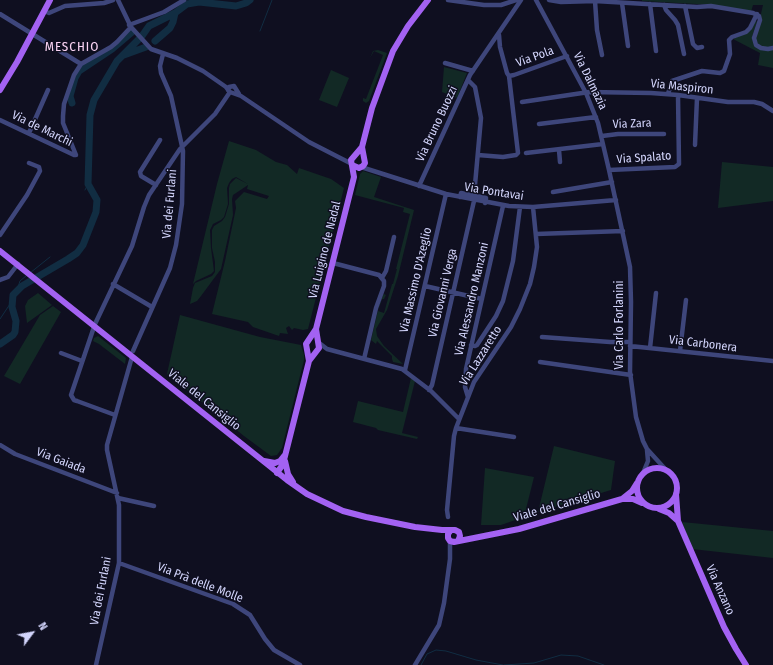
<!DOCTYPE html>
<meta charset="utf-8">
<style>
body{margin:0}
#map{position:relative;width:773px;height:665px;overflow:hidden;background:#0f0f20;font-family:"Fira Sans Condensed",sans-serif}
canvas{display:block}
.north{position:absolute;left:12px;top:613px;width:40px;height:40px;-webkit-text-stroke:3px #0f0f20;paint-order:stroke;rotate:58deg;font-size:11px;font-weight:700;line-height:16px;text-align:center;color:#d2d4fb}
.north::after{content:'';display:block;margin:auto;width:14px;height:18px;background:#d2d4fb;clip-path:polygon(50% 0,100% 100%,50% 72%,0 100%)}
</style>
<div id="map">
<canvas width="773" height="665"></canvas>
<div class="north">N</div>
</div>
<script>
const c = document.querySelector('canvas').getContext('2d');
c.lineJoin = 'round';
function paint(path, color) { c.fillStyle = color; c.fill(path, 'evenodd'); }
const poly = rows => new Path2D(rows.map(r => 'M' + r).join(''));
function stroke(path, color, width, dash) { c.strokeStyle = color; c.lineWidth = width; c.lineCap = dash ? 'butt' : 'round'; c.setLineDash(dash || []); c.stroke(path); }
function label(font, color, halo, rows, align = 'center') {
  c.font = font + ' "Fira Sans Condensed",sans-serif'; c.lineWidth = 3; c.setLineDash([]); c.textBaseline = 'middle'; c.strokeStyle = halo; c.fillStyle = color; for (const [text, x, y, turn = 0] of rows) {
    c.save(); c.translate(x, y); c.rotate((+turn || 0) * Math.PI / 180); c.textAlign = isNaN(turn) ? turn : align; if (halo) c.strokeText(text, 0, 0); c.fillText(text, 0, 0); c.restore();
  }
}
const green = poly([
 [642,0,773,0,773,46,768,48,759,45,755,40,763,5,753,5,751,12,714,5,642,1],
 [755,19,757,22,752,37,755,45,773,49,773,68,758,65,760,53,733,39,751,30],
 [378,50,387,53,369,101,366,103,363,101,363,98,366,99,383,55,374,51,370,58,373,51],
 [444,67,467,73,457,98,442,92],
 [331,70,349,78,337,107,319,100],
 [229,141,256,150,276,162,287,165,297,174,299,168,331,179,344,188,308,329,303,330,294,328,292,330,289,326,286,328,288,334,280,333,279,336,253,327,248,322,212,314,225,261,236,208,235,201,244,192,267,199,269,196,247,189,248,185,233,195,232,199,233,215,221,269,201,296,197,301,190,304,193,288,195,283,212,276,215,272,215,262,212,248,212,230,214,226,222,221,225,217,229,204,229,188,230,184,236,178,248,184,236,177,232,179,229,183,227,188,228,204,224,217,221,220,213,224,210,230,211,248,214,271,211,274,196,281,193,284,217,184],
 [722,162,773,167,773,201,718,208],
 [363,171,381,177,374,197,414,210,398,276,387,310,376,329,377,336,384,346,403,364,393,362,392,359,392,356,377,341,376,344,371,340,379,306,383,295,384,294,386,295,384,299,382,299,378,311,384,313,392,284,393,284,397,269,396,269,410,214,403,212,404,208,355,195,360,174],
 [38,293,52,305,27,323,25,306,28,300],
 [53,306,61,312,20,384,4,376,40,315],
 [180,315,260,337,301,345,304,355,304,360,282,448,277,455,271,456,244,436,167,374],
 [98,336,126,358,125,364,99,344,93,341,94,338],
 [411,378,415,381,402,433,418,437,417,439,378,430,376,428,353,422,358,401,403,412],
 [554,446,615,461,611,490,538,512],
 [485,468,534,477,524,517,501,525,481,525],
 [682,522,773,531,773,558,692,549]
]);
const stream = poly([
 [260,31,272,0],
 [85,190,88,184],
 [30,273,50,257],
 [17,290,20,281,26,276],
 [0,319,12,301],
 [421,665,427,654,436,650,446,651,476,660,503,665],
 [504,665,534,663,561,655,578,656,604,665]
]);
const river = poly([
 [155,41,170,28,173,22,175,13],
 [124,55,146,47],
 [72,103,70,96,75,78,79,71,112,49,132,32],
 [0,344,13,335,15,332,16,321,12,307,13,295,22,286,68,259,77,253,83,245,96,212,97,200,88,184,90,115,94,100,117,61,142,36,149,26,175,13,187,4,199,2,236,6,246,3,250,0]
]);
const minor = poly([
 [118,0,131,27,151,49,177,58,203,71,226,87,230,92,241,96,309,142,352,164],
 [448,0,484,5,501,5,516,0],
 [536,0,586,93,598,123,609,170,630,267,631,302,630,372,636,417,643,441,647,449,667,471],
 [549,0,561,2,595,1,697,7,711,6,753,13,759,16,760,20,754,38,756,45,761,48,768,49,773,48],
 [595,1,597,30,602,55],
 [622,3,628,46],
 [650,4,656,51],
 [664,5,666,10,675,20,678,25,684,54],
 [685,6,693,44,697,48,702,47],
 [44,11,49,13,65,6,104,3,113,0],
 [0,14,81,64],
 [129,25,164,12,184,0],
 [445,63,473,71],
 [509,76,514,75,567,56],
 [468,80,475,87,481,118,474,196],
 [228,90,229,87,234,86,239,94],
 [668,94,672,81,702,71,720,73,724,71,730,54,729,40,732,37,746,32,750,28,757,14],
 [522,102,589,92,651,93,678,95,728,102,754,102,762,104,773,111],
 [0,120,74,155,76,155,63,123,63,116,64,104,74,75,81,64,111,47,117,42,131,27],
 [539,124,596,117],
 [29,133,48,90],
 [602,136,618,134,664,134],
 [695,145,697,98],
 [559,150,560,162],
 [526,153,603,144],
 [478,155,503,157,516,155,518,153,509,76,507,73,500,47,499,35],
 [361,167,446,194,509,206,533,207,616,200],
 [609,170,675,167,679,164,678,95],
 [156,185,141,176,140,172,160,140],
 [419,186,470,75,521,0],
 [553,192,612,182],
 [460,197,461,193,486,198,485,203],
 [536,234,623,231],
 [0,235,27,195,40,171,39,167,29,163],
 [333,263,379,275,384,281,384,286,376,308,364,359],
 [382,278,386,271,394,237],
 [0,280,8,277,18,264],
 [113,284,152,307],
 [425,286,482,299],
 [542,337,610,342,630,342],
 [318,342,327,349,402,369,431,391,459,419],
 [471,345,475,346,477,345,496,316,503,301,513,261,520,207],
 [630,346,773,361],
 [650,348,656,293],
 [133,351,170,268,176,245,182,204,183,151,171,96,161,73,160,66,163,54],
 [680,351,686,300],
 [61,353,82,361],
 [540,362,631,375],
 [405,370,446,194],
 [429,390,432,385,474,201],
 [468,397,465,387,466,369,503,206],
 [115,415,77,401,74,400,71,395,95,324,132,246,144,207,149,195,180,149,215,114,230,92],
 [456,428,514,437],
 [0,445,15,454,117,493],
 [643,473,648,461,647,450],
 [118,498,154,506],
 [448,517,447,510,454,436,456,428,474,382,511,327,520,309,530,284,534,267,537,247,533,207],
 [119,563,233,604,250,615,265,639,274,650,300,665],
 [96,665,119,563,119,505,107,450,107,445,132,357],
 [415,665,439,625,444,603,450,559,450,541]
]);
const major = poly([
 [0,90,17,62,50,0],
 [352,165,359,168,363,166,365,163,362,147,372,108,393,51,408,26,428,0],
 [0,251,287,480,307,494,343,511,366,517,415,527,442,530,453,530],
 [309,361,306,344,316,329,354,177,351,160,362,147],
 [264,461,275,463,280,461,284,456],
 [285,461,288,474,293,482],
 '637 488a20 20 0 1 1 40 0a20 20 0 1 1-40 0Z',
 [277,473,283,464,309,361,319,348,316,329],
 [676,494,678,521,724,627,736,649,746,665],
 [623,499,633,499,642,503],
 [659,509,669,513,678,521],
 [458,541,460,536,459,532,455,530,451,530,448,534,448,538,450,541,454,542,519,529,622,499,632,491,637,483]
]);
const streetNames = [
 ["Via Pola",535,57,-20],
 ["Via Dalmazia",590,81,64],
 ["Via Maspiron",682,87,6],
 ["Via Bruno Buozzi",437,124,-65],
 ["Via Zara",632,124,-2],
 ["Via de Marchi",42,129,26],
 ["Via Spalato",644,158,-4],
 ["Via Pontavai",494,192,9],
 ["Via dei Furlani",170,204,-85],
 ["Via Luigino de Nadal",325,250,-76],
 ["Via Massimo D'Azeglio",416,280,-77],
 ["Via Giovanni Verga",443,293,-77],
 ["Via Alessandro Manzoni",472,299,-77],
 ["Via Carlo Forlanini",620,325,-90],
 ["Via Carbonera",703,344,7],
 ["Via Lazzaretto",481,356,-58],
 ["Viale del Cansiglio",204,400,39],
 ["Via Gaiada",61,461,21],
 ["Viale del Cansiglio",557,506,-16],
 ["Via Prà delle Molle",200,583,21],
 ["Via Anzano",720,590,66],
 ["Via dei Furlani",101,591,-79]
];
const neighbourhoodNames = [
 ["MESCHIO",72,47]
];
paint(green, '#122925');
stroke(stream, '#112d42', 1);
stroke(river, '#112d42', 7);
stroke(minor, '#3e467b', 4.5);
stroke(major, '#a362f2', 6);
label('12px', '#d2d4fb', '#0f0f20', streetNames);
c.letterSpacing = '1px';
label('13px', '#fbd4f4', '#0f0f20', neighbourhoodNames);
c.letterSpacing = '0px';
</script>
